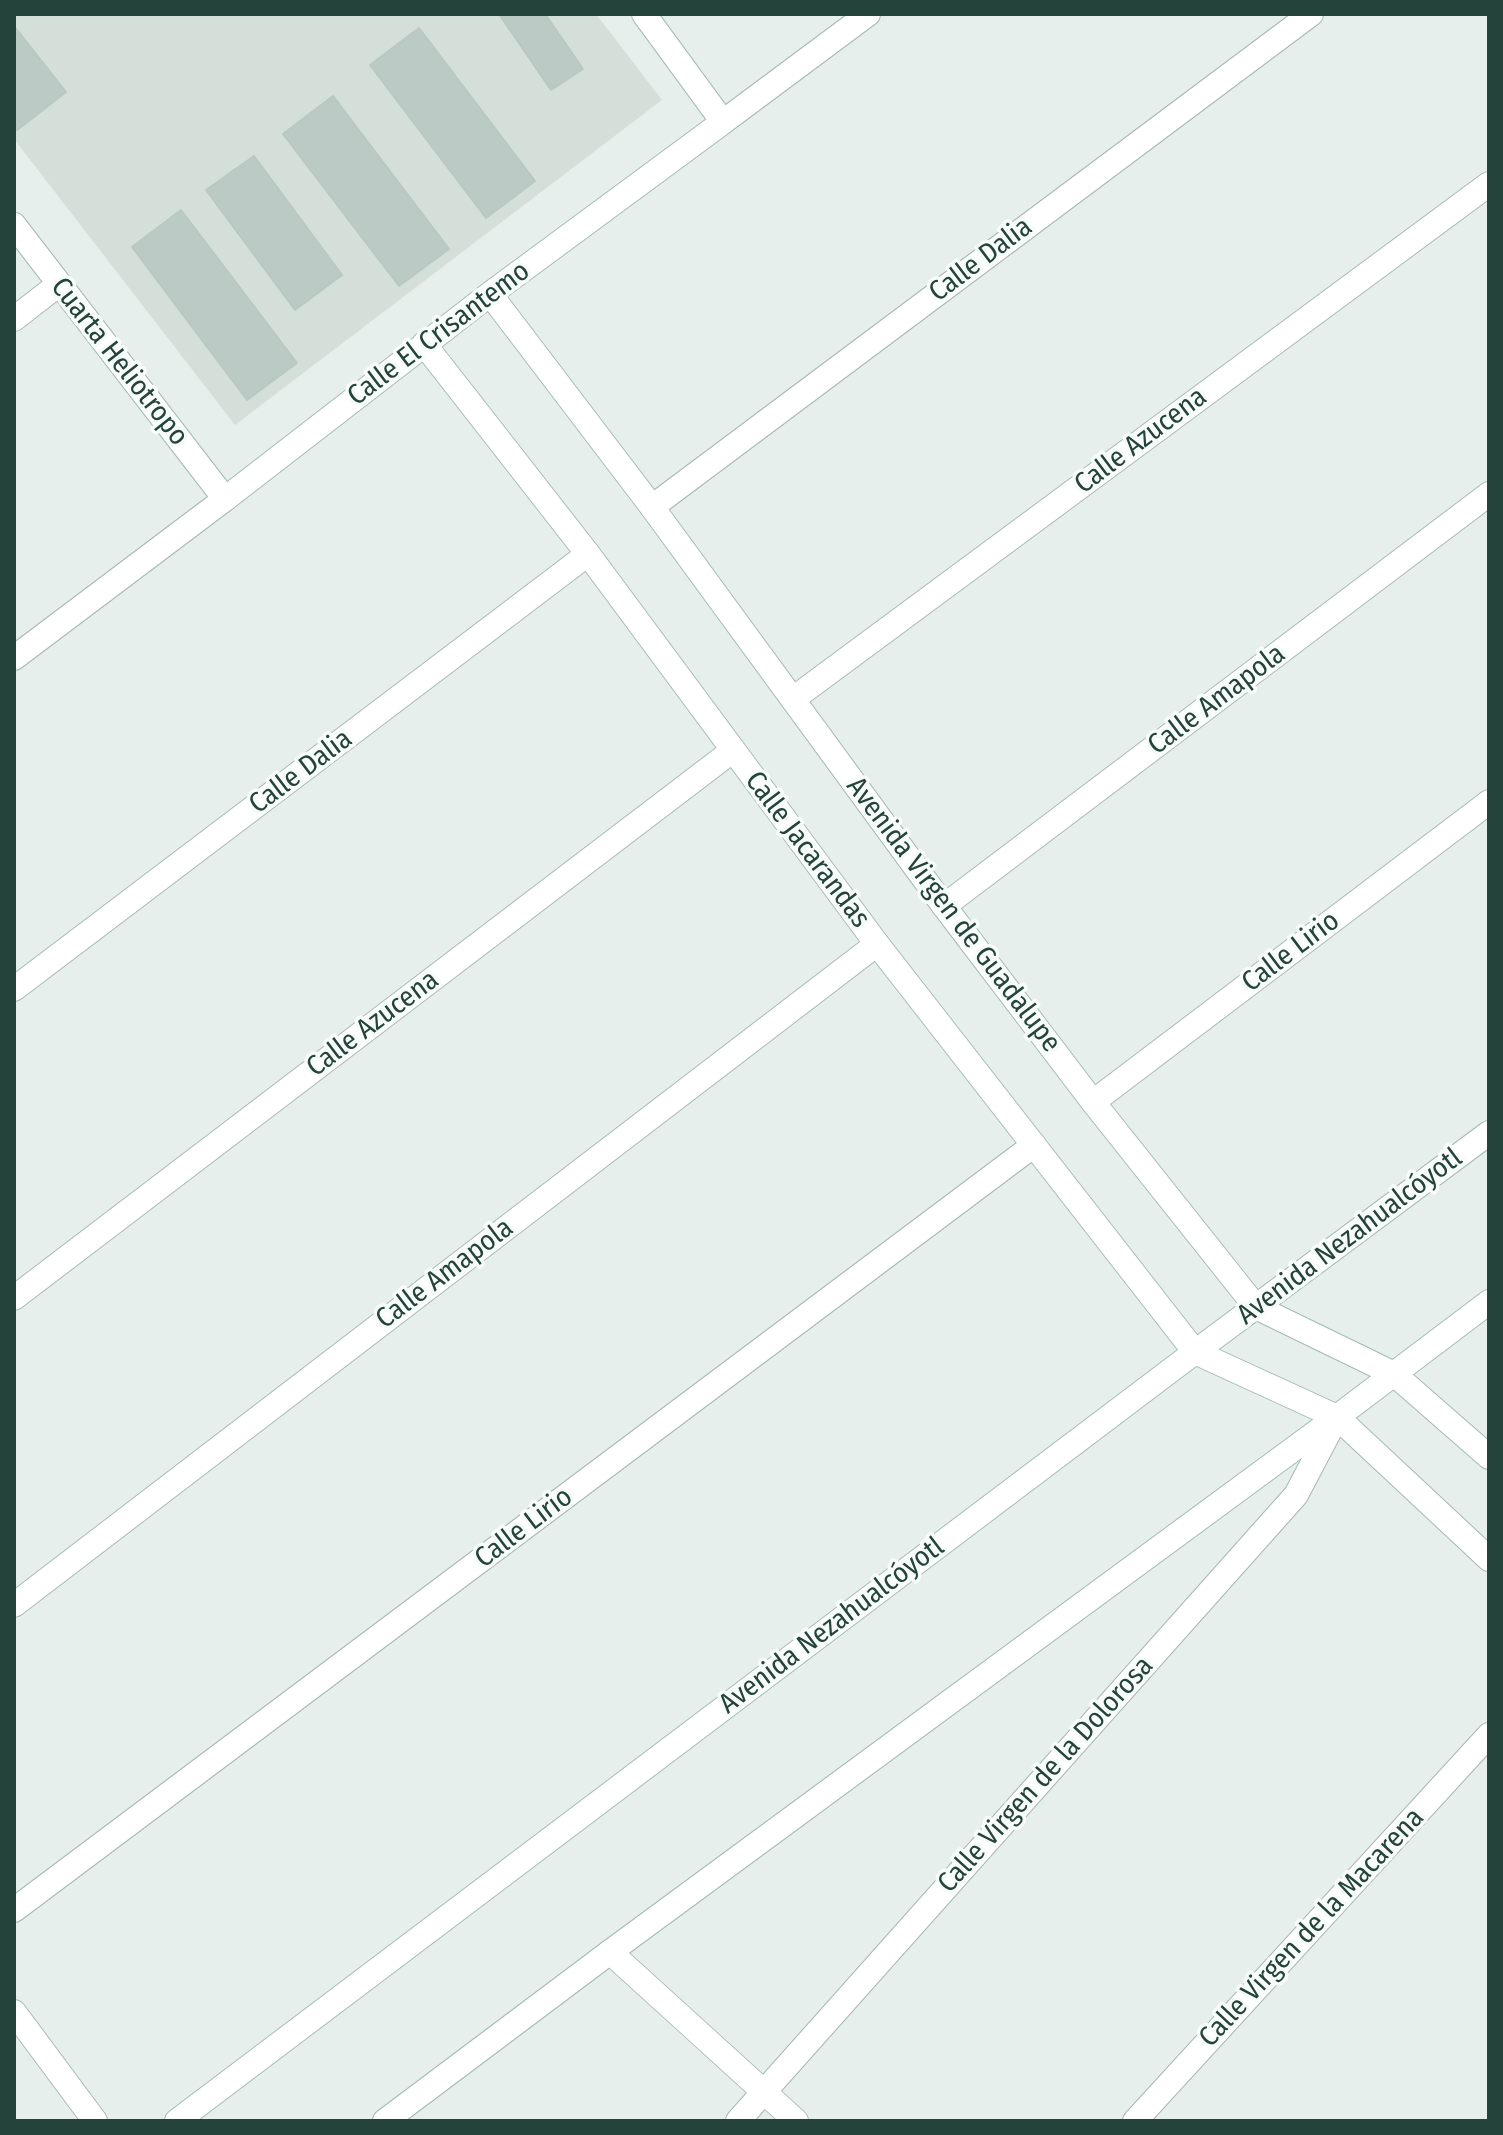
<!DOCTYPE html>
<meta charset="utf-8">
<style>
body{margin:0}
#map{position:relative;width:1503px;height:2135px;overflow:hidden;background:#e6efeb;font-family:"Fira Sans Condensed",sans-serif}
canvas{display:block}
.frame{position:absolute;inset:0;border:16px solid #23433b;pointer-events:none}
</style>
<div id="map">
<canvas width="1503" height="2135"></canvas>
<div class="frame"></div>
</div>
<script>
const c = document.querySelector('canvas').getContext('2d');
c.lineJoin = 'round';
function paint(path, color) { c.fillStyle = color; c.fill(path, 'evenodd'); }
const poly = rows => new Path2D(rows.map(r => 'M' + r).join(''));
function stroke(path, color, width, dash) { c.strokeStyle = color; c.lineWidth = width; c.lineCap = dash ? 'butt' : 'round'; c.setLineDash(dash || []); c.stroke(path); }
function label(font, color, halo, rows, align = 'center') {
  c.font = font + ' "Fira Sans Condensed",sans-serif'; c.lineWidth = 7; c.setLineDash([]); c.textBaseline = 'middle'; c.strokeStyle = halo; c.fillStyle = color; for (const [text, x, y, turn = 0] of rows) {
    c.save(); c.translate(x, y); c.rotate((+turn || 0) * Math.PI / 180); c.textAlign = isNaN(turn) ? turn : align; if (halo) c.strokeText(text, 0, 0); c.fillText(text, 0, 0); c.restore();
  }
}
const built = poly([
 [14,14,596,14,662,100,235,425,14,139]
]);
const building = poly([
 [499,14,545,14,583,69,551,90,499,14],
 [14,26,66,92,17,130,14,126,14,26],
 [419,28,535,181,486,218,370,65,419,28],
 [333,96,449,249,399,286,283,134,333,96],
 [254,156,342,275,295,310,206,190,254,156],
 [181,210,297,363,247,400,132,247,181,210]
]);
const street = poly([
 [723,122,868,14],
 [14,319,59,284],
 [652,507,1311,14],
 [14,658,225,499],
 [793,699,1489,184],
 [944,906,1489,494],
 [14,989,588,554],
 [1093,1102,1489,802],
 [14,1298,732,751],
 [14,1605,877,944],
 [14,1910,1034,1145],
 [610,1952,796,2121],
 [14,2012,95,2121],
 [738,2121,1296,1495,1337,1417],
 [1135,2121,1489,1735]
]);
const secondary = poly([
 [14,225,225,499,490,294,723,122,644,14],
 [490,294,652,507,944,906,1093,1102,1256,1307,1394,1374,1489,1457],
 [424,344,588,554,877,944,1195,1352,1337,1417,1489,1559],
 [177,2121,1195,1352,1489,1133],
 [385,2121,610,1952,1337,1417,1489,1302]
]);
const streetNames = [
 ["Calle Dalia",981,260,-37],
 ["Calle El Crisantemo",439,334,-37],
 ["Cuarta Heliotropo",119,362,52],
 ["Calle Azucena",1141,441,-37],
 ["Calle Amapola",1217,700,-37],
 ["Calle Dalia",301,772,-37],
 ["Calle Jacarandas",807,850,53],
 ["Avenida Virgen de Guadalupe",953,915,53],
 ["Calle Lirio",1291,952,-37],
 ["Calle Azucena",373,1024,-37],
 ["Avenida Nezahualcóyotl",1350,1237,-37],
 ["Calle Amapola",445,1274,-37],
 ["Calle Lirio",524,1528,-37],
 ["Avenida Nezahualcóyotl",832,1626,-37],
 ["Calle Virgen de la Dolorosa",1046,1775,-48],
 ["Calle Virgen de la Macarena",1312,1928,-47]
];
paint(built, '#d4dfda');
paint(building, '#bbcac4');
stroke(building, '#b8c9c2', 2);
stroke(street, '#a8b8b3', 26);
stroke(secondary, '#a3bbb3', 26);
stroke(street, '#fff', 24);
stroke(secondary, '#fff', 24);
label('28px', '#23433b', '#f7fbf9', streetNames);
</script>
